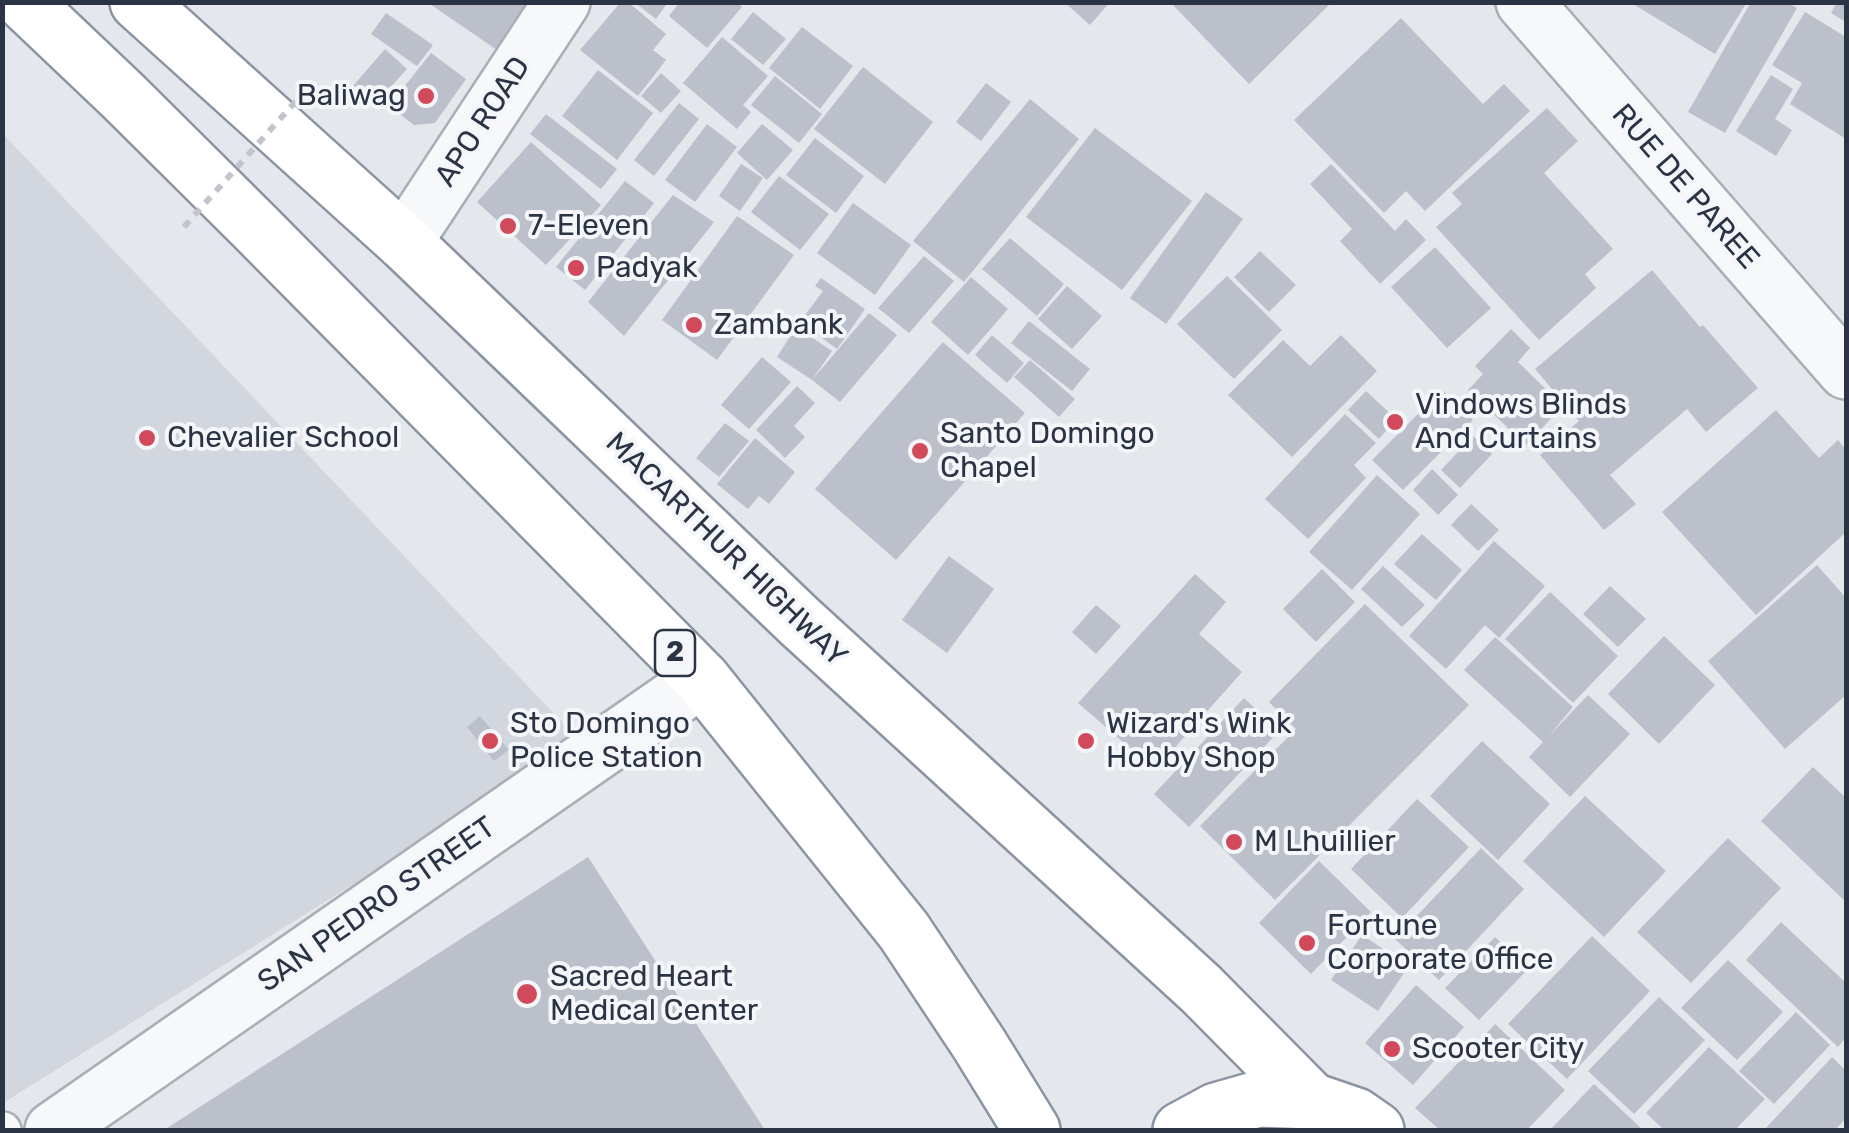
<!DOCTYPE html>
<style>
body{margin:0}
#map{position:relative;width:1849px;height:1133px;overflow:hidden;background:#e4e7ec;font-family:Rubik,sans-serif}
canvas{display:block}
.frame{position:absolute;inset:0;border:5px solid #2b3445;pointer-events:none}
</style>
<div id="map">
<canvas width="1849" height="1133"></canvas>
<div class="frame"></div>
</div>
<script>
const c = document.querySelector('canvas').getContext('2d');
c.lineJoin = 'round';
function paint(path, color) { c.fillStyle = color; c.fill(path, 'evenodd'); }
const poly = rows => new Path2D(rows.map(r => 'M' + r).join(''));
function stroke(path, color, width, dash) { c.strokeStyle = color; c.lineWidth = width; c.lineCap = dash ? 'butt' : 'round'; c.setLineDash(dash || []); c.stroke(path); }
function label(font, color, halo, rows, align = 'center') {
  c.font = font + ' Rubik,sans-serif'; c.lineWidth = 8; c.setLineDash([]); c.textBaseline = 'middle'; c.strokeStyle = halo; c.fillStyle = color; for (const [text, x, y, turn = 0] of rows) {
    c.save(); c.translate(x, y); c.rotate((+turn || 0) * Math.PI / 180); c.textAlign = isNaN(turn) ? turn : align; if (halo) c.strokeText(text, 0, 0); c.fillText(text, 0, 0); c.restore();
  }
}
const built = poly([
 [3,134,581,742,3,1103]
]);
const building = poly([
 [427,2,530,2,497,50],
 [621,2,628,2,666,34,653,50,666,60,638,96,580,50],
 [634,2,668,2,656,19],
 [680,2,736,2,742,7,707,48,669,16],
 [1064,2,1110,2,1090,25],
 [1170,2,1332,2,1249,84],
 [1630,2,1747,2,1715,54],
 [1751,2,1787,2,1797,8,1725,133,1688,112],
 [1837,2,1846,2,1846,22,1831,13],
 [753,12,786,39,763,65,731,39],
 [1805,12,1846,37,1846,139,1790,104,1802,83,1772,65],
 [386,13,433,45,417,66,371,34],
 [1401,18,1483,104,1504,84,1530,111,1425,211,1406,191,1384,213,1294,120],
 [802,27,853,66,820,109,769,68],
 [722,37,768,76,743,105,751,112,737,129,683,83],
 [385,49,407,69,375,104,353,86],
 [431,53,466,79,435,123,414,125,389,106],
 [863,67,933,122,885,184,814,129],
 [598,70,653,113,617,160,562,116],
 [661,73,681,91,661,113,641,96],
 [1771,75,1793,89,1775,119,1792,130,1776,156,1736,131],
 [775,76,822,114,799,143,751,105],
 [986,83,1011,102,981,141,956,122],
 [1030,99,1079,139,964,282,913,241],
 [679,103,699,119,654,176,634,160],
 [1547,108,1578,141,1544,173,1613,249,1585,274,1596,288,1539,340,1436,227,1462,204,1452,193],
 [546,114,617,169,601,189,530,134],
 [707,124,737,147,695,202,665,180],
 [762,124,793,150,767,180,737,153],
 [1095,128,1192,201,1122,290,1026,217],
 [815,138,864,176,836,213,786,175],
 [531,142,601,205,546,265,477,202],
 [741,164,763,178,740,211,719,196],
 [1331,164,1395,231,1406,219,1426,240,1380,284,1340,241,1352,229,1310,184],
 [779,176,829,214,800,250,751,212],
 [625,181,654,203,585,290,556,267],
 [1206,192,1243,219,1166,324,1130,298],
 [673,195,714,222,624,336,588,302],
 [853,203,911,245,875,295,817,253],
 [737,216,794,255,717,360,662,320],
 [1010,238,1064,284,1037,316,982,269],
 [1435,247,1491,308,1447,348,1391,287],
 [1260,251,1296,285,1269,312,1234,277],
 [924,256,954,281,909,333,878,308],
 [1652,270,1700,327,1703,325,1758,388,1706,432,1687,409,1610,475,1636,504,1604,530,1540,455,1579,421,1535,369],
 [1227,276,1282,330,1234,379,1177,324],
 [971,277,1008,309,968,355,931,322],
 [821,278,865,309,837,349,800,322,823,291,815,286],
 [1067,286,1102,316,1072,349,1038,319],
 [869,313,897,335,840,402,812,380,777,357,796,327,832,351,812,380],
 [1029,321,1090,369,1072,391,1011,343],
 [1511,329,1530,348,1518,362,1563,406,1526,445,1468,390,1483,374,1475,366],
 [992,335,1024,363,1007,383,975,355],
 [1341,335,1377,371,1292,457,1228,395,1283,340,1310,366],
 [943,342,1025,413,896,560,815,489],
 [762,357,791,382,749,429,721,405],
 [1030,360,1075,399,1059,417,1014,377],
 [797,386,815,403,794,426,805,437,785,458,756,430],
 [1442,390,1473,420,1403,490,1372,460],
 [1366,391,1396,419,1379,439,1348,410],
 [1776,410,1819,458,1838,440,1846,450,1846,532,1756,615,1662,512],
 [1345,414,1376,443,1354,465,1366,478,1308,539,1265,499],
 [725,423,749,441,719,477,696,458],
 [1473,436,1492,454,1460,488,1441,470],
 [755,438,795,472,769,504,759,496,748,509,717,484],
 [1432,469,1458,495,1438,515,1413,490],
 [1377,475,1420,514,1352,590,1309,552],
 [1471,504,1499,530,1478,551,1451,525],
 [1422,534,1462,570,1436,600,1394,564],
 [1494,541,1545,586,1499,638,1485,625,1446,669,1409,636],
 [949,556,994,589,947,653,902,620],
 [1817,565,1846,598,1846,695,1785,749,1708,661],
 [1383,566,1425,605,1402,627,1361,589],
 [1322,569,1355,602,1316,642,1283,609],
 [1195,574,1226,602,1199,634,1242,672,1155,770,1078,703],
 [1610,586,1646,619,1618,647,1583,614],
 [1550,592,1618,656,1573,703,1505,639],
 [1365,604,1469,705,1275,900,1200,826,1296,729,1269,702],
 [1096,605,1121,626,1096,654,1072,632],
 [1664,636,1715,685,1659,744,1608,694],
 [1495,637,1573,707,1548,737,1588,695,1630,734,1570,797,1529,757,1543,742,1464,670],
 [1244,698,1279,731,1189,827,1154,794],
 [480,716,509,750,494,761,467,727],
 [1482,741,1550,804,1498,860,1430,796],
 [1813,767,1846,798,1846,902,1761,821],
 [1585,796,1666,871,1604,937,1523,861],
 [1417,799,1469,847,1402,918,1351,869],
 [1728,838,1781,888,1691,983,1637,932],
 [1481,848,1524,889,1439,980,1395,939],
 [588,857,765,1130,164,1130],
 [1319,861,1371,912,1311,974,1259,923],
 [1781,922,1846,983,1846,1037,1838,1047,1746,960],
 [1362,935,1409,966,1378,1011,1331,980],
 [1592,936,1650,991,1567,1079,1508,1024],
 [1495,937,1528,969,1479,1020,1445,988],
 [1728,960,1783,1012,1737,1060,1681,1008],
 [1416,985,1464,1027,1413,1085,1365,1043],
 [1659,997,1705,1040,1634,1114,1588,1071],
 [1796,1012,1830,1045,1774,1104,1739,1071],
 [1495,1024,1565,1090,1527,1130,1440,1130,1415,1108],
 [1709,1047,1765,1099,1735,1130,1664,1130,1646,1113],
 [1832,1057,1846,1071,1846,1118,1835,1130,1770,1130,1766,1128],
 [1594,1084,1643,1130,1550,1130]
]);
const service = poly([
 [2,1130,3,1130]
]);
const minor = poly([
 [1524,2,1846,371],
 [53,1130,702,679]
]);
const tertiary = poly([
 [404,242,562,2]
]);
const trunk = poly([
 [24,2,123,96,255,227,702,679,904,931,979,1044,1032,1130],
 [138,2,404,242,798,620,1201,989,1312,1101],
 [1181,1130,1216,1111,1258,1099,1312,1101,1356,1116,1376,1130]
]);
const pathBridge = poly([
 [184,227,296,101]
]);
const markers = [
 [426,96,10,"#d1495b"],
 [508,226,10,"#d1495b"],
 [576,268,10,"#d1495b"],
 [694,325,10,"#d1495b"],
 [1395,422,10,"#d1495b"],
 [147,438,10,"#d1495b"],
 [920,451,10,"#d1495b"],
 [490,741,10,"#d1495b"],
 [1086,741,10,"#d1495b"],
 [1234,842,10,"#d1495b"],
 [1307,943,10,"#d1495b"],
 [527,994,12,"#d1495b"],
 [1392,1049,10,"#d1495b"]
];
const shields = [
 [675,653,40]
];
const shieldNames = [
 ["2",675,653]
];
const poiNames = [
 ["Baliwag",406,96,"right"],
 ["7-Eleven",528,226],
 ["Padyak",596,268],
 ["Zambank",714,325],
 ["Vindows Blinds",1415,405],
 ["And Curtains",1415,439],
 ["Santo Domingo",940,434],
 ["Chapel",940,468],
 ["Chevalier School",167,438],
 ["Sto Domingo",510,724],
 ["Police Station",510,758],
 ["Wizard's Wink",1106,724],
 ["Hobby Shop",1106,758],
 ["M Lhuillier",1254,842],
 ["Fortune",1327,926],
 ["Corporate Office",1327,960],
 ["Sacred Heart",550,977],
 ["Medical Center",550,1011],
 ["Scooter City",1412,1049]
];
const streetNames = [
 ["APO ROAD",483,122,-57],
 ["RUE DE PAREE",1685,187,49],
 ["MACARTHUR HIGHWAY",726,550,44],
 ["SAN PEDRO STREET",377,905,-35]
];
paint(built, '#d2d6de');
paint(building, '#bbc0ca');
stroke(service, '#a9aeb7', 40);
stroke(minor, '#a9aeb7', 60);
stroke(tertiary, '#a9aeb7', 60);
stroke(trunk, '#8b94a3', 60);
stroke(service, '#f7f8fa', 35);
stroke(minor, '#f7f8fa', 55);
stroke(tertiary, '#f7f8fa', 55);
stroke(trunk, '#fff', 55);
stroke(pathBridge, '#c2c5cb', 6, [8, 8]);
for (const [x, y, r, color] of markers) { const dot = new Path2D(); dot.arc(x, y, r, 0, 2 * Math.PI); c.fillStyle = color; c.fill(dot); stroke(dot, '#f4f6f9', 4); }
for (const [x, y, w] of shields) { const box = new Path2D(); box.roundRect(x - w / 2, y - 23, w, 46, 8); c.fillStyle = '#f4f6f9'; c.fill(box); stroke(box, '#2b3445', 2.5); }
label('bold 28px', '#2b3445', null, shieldNames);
label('30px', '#2b3445', '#f4f6f9', poiNames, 'left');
label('30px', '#2b3445', '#f4f6f9', streetNames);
</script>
